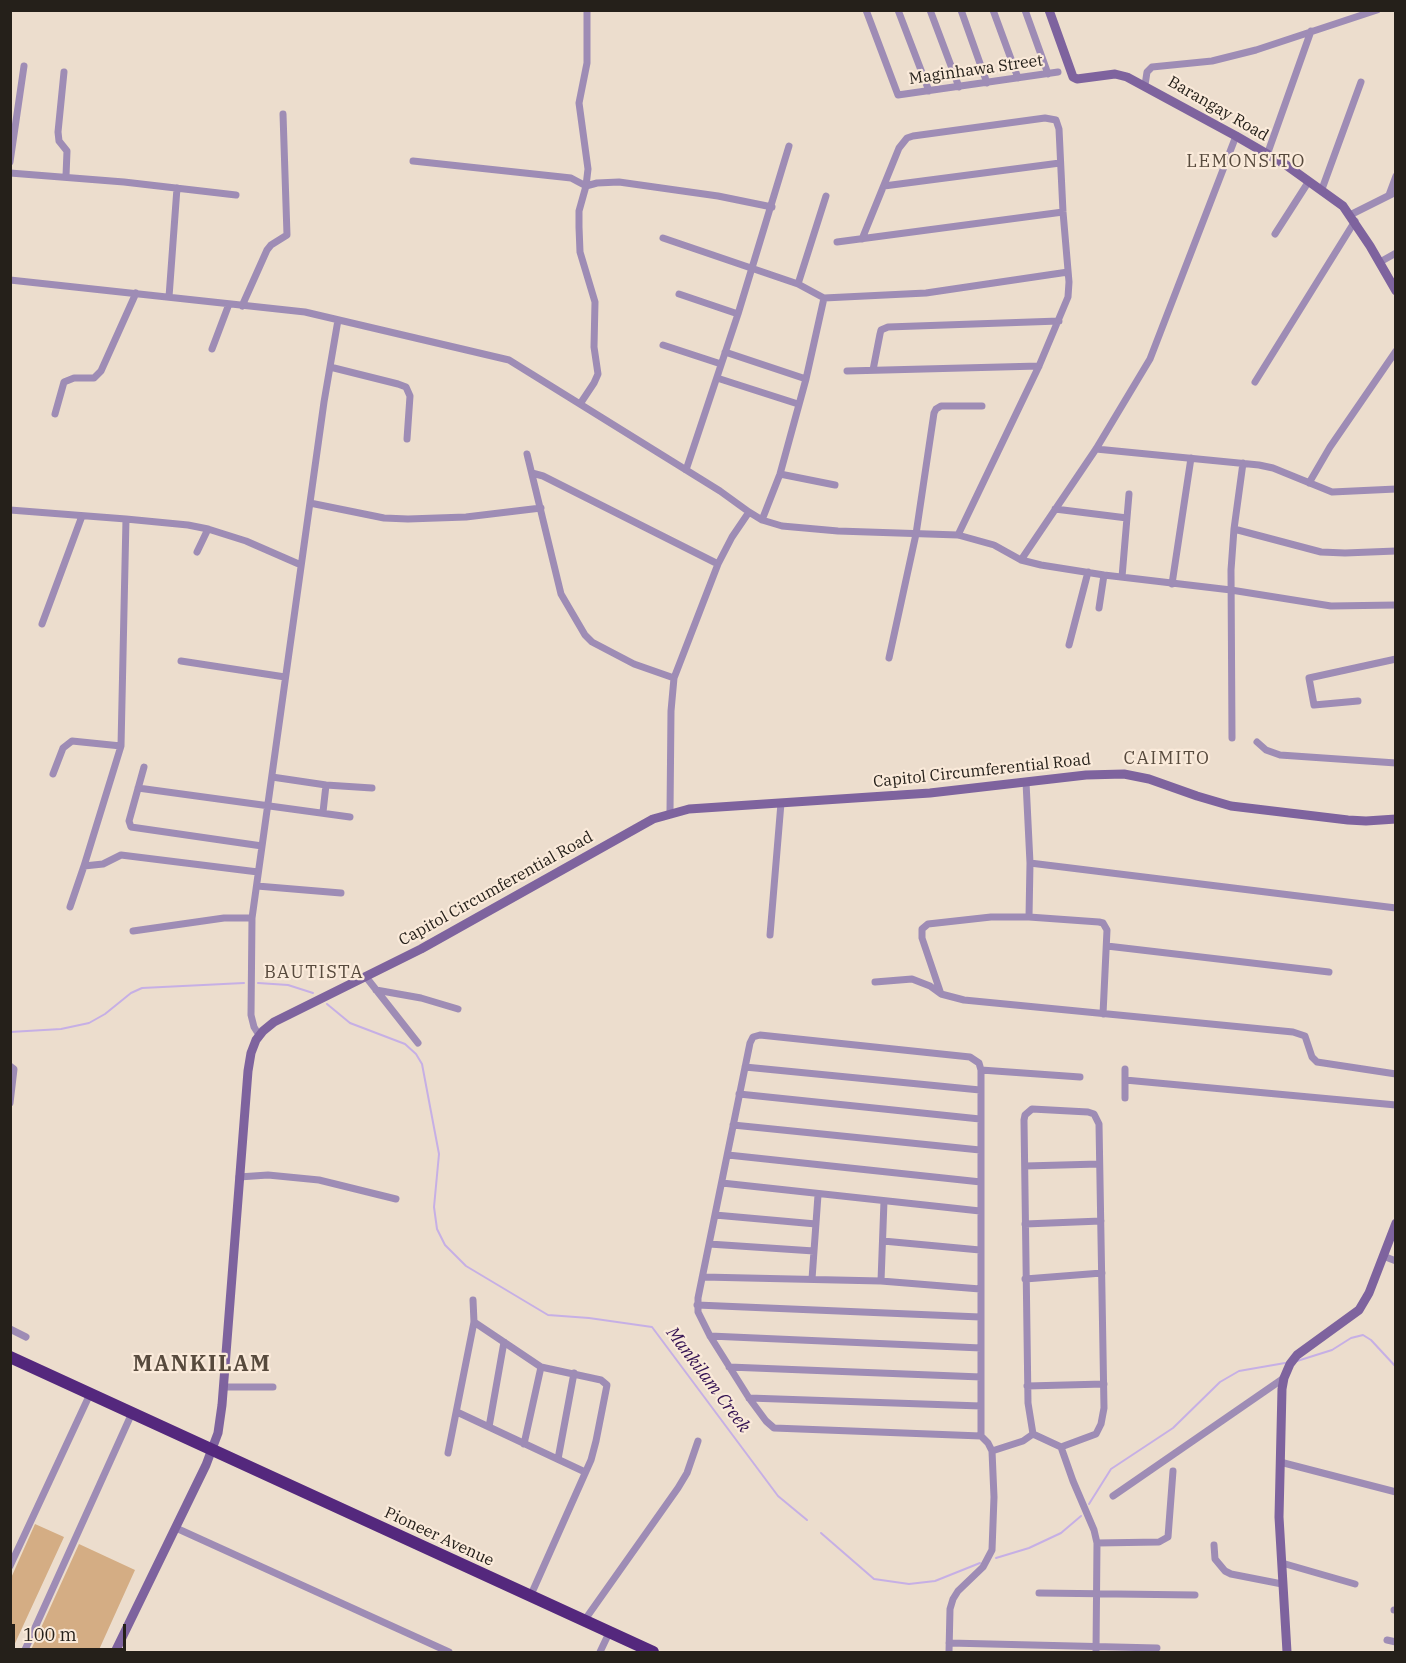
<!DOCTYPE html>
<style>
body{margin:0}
#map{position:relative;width:1406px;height:1663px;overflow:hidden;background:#ecddcd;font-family:"IBM Plex Serif",serif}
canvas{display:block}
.frame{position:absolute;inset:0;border:12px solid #25201a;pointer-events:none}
.scale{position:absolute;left:12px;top:1624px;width:114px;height:27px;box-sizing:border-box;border:3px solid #25201a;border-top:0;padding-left:8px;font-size:18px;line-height:21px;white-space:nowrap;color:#25201a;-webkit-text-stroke:4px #faeada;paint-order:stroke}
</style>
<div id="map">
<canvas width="1406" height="1663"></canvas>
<div class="frame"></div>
<div class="scale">100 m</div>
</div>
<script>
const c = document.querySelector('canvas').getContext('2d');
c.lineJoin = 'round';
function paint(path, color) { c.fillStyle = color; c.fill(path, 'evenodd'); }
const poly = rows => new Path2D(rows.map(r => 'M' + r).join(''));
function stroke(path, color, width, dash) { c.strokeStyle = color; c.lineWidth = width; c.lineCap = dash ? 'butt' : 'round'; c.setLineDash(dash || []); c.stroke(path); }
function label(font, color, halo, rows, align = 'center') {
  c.font = font + ' "IBM Plex Serif",serif'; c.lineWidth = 4.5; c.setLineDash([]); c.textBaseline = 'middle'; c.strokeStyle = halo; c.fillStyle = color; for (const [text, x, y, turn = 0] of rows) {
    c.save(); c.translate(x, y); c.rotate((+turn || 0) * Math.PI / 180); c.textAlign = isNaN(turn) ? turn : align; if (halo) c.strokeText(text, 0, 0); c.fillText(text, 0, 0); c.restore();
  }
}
const green = poly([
 [35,1524,64,1537,11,1652,11,1578],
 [79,1544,135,1570,98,1652,30,1652]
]);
const stream = poly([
 [258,983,288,985,313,993],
 [327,1004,350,1023,405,1044,416,1054,422,1064,439,1154,434,1207,437,1229,445,1245,466,1266,548,1315,589,1318,652,1327,778,1496,807,1520],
 [10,1032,61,1029,89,1023,105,1014,131,993,142,988,244,983],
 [1297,1361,1332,1350,1351,1338,1363,1335,1371,1340,1396,1367],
 [1089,1504,1111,1469,1173,1428,1220,1382,1239,1371,1285,1363],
 [821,1533,874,1579,909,1584,935,1581,980,1563],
 [996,1558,1029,1548,1061,1533,1081,1516]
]);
const street = poly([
 [866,10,898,95,1058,72],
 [898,10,929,91],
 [930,10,959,87],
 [961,10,987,83],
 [993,10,1018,78],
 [1025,10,1048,74],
 [64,72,58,132,59,141,67,151,66,176],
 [1145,85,1147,72,1152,67,1212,61,1256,50,1377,10],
 [1267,155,1311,31],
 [413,161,562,177,571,178,586,186,597,183,619,182,718,196,772,207],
 [10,162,24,66],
 [10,173,124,182,236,195],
 [884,186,1060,163],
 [1322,189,1361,82],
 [1389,195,1396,176],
 [1350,215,1396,192],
 [1275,234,1309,181],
 [663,238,798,284,824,298,926,293,1068,272],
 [862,239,899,148,907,138,913,136,1045,118,1056,120,1059,129,1063,212,1069,282,1068,297,1039,366,958,535],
 [837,242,1063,212],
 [1380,262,1396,253],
 [10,280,305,312,509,360,720,491,749,512,762,520,782,526,838,531,958,535,994,545,1021,560,1041,565,1104,575,1231,590,1331,606,1396,605],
 [798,284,826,196],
 [679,294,738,314],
 [169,297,177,188],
 [242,306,267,250,271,245,287,235,283,114],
 [663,345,721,364],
 [212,349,229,304],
 [725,352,806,379],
 [330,367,398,384,406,387,410,396,407,439],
 [873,370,880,334,881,330,888,327,1059,321],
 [847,371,1039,366],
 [717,378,798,404],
 [1255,382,1355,221],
 [580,404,594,383,598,374,594,347,595,302,580,252,579,227,579,211,586,186,588,169,579,103,587,63,587,10],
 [55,414,64,382,74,378,94,378,101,371,136,293],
 [1096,449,1259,465,1273,468,1332,492,1396,489],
 [527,454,561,594,585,635,592,642,634,664,674,678],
 [686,470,738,314,789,146],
 [532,473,543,476,718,564],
 [780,474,835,485],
 [1309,483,1330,447,1396,351],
 [310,503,384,518,408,519,466,517,541,508],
 [1055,509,1127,518],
 [10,510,126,519,121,746,84,866],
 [126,519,188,525,208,529],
 [762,520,780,474,806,379,824,298],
 [1234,529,1321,552,1345,553,1396,551],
 [197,552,208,529,246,541,301,565],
 [1021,560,1096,449,1150,359,1236,136],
 [1122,577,1129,494],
 [1172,584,1191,458],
 [1099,608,1104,575],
 [42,624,82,516],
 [1069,645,1088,572],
 [889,658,916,534,934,413,936,409,941,406,982,406],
 [181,661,285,677],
 [1358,701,1314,705,1309,678,1396,659],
 [1232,738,1231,570,1234,529,1243,463],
 [1257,742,1266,750,1280,755,1396,763],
 [144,767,129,821,131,827,262,846],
 [53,774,63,748,72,741,121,746],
 [272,777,326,785,372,788],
 [1026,782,1030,863,1029,917],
 [138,788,350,817],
 [323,812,326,785],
 [670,812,671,711,674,678,718,564,732,537,749,512],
 [1030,863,1396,908],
 [257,886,341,893],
 [70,907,84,866,103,864,121,855,258,872],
 [133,931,224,918,252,918],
 [770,935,781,803],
 [1107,946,1329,972],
 [366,977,418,1043],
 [875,982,912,979,930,986,941,994,964,1000,1293,1032,1305,1036,1312,1057,1317,1062,1396,1074],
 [376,990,421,998,458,1009],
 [941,994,922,938,922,929,928,924,991,917,1029,917,1099,922,1103,923,1107,930,1103,1014],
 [259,1035,254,1027,251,1015,252,918,324,402,338,320],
 [10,1066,14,1069,10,1103],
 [745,1067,980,1090],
 [981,1070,1080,1077],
 [1125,1080,1396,1105],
 [739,1094,980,1119],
 [1125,1098,1125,1069],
 [733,1125,980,1150],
 [728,1155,981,1182],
 [1025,1166,1099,1164],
 [239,1177,268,1175,319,1180,396,1199],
 [722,1183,980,1211],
 [715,1215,816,1224],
 [1025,1224,1101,1221],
 [883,1241,980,1250],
 [709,1244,814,1251],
 [1383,1256,1396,1261],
 [703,1277,881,1281,980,1289],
 [812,1279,818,1195],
 [1025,1279,1102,1273],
 [881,1281,884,1201],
 [697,1305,980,1317],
 [474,1322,541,1367,601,1380,607,1385,596,1441,591,1460,530,1597],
 [10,1329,26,1337],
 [710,1336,981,1348],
 [729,1367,981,1377],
 [1027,1386,1104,1384],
 [223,1387,273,1387],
 [749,1398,981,1406],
 [457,1412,585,1472],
 [489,1427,504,1342],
 [1033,1434,1028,1403,1024,1120,1025,1115,1032,1109,1088,1112,1094,1114,1099,1124,1104,1408,1101,1424,1096,1434,1061,1447],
 [1033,1434,1061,1447,1073,1481,1094,1530,1097,1543,1096,1652],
 [524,1444,541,1367],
 [992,1451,1023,1441,1033,1434],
 [448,1453,474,1322,473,1300],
 [558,1459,574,1373],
 [1280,1462,1396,1492],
 [1113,1496,1284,1378],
 [176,1528,449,1652],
 [1097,1543,1159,1542,1168,1537,1173,1471],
 [1214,1545,1215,1559,1225,1571,1231,1574,1282,1584],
 [1282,1563,1355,1584],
 [10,1566,90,1394],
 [1039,1593,1195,1595],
 [1394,1610,1396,1610],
 [584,1621,678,1488,687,1473,698,1441],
 [1387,1640,1396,1642],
 [949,1643,1157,1648],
 [24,1652,132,1413],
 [600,1652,609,1633],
 [949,1652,950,1609,953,1599,958,1591,983,1567,992,1550,994,1497,992,1451,988,1443,981,1436,774,1428,766,1421,749,1398,710,1336,698,1312,698,1298,750,1043,753,1037,760,1035,970,1057,979,1063,981,1070,981,1436]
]);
const secondary = poly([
 [1049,10,1073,77,1077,79,1115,74,1127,77,1236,136,1286,165,1343,206,1370,246,1396,291],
 [115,1652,206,1465,218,1433,222,1405,248,1071,251,1053,256,1040,263,1031,274,1022,421,949,653,819,689,809,930,793,1086,775,1124,774,1149,779,1197,796,1231,806,1348,820,1366,821,1396,819],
 [1287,1652,1279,1517,1282,1389,1284,1378,1290,1364,1297,1355,1359,1310,1369,1293,1396,1223]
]);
const highway = poly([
 [10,1357,653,1652]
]);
const streetNames = [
 ["Maginhawa Street",976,70,-8],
 ["Barangay Road",1218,109,30],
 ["Capitol Circumferential Road",982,771,-6],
 ["Capitol Circumferential Road",496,889,-29],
 ["Pioneer Avenue",439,1537,25]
];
const neighbourhoodNames = [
 ["LEMONSITO",1246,162],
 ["CAIMITO",1167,759],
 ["BAUTISTA",314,973]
];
const waterNames = [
 ["Mankilam Creek",708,1380,53]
];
const districtNames = [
 ["MANKILAM",202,1365]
];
paint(green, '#d4ad84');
stroke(stream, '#c6afe5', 2);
stroke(street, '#9e8cb5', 7);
stroke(secondary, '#7e639e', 9);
stroke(highway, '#54287d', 12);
label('16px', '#25201a', '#faeada', streetNames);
c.letterSpacing = '1.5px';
label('18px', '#574a3d', '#faeada', neighbourhoodNames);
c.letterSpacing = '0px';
label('italic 18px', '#361554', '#faeada', waterNames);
c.letterSpacing = '1.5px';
label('bold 22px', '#574a3d', '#faeada', districtNames);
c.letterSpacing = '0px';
</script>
